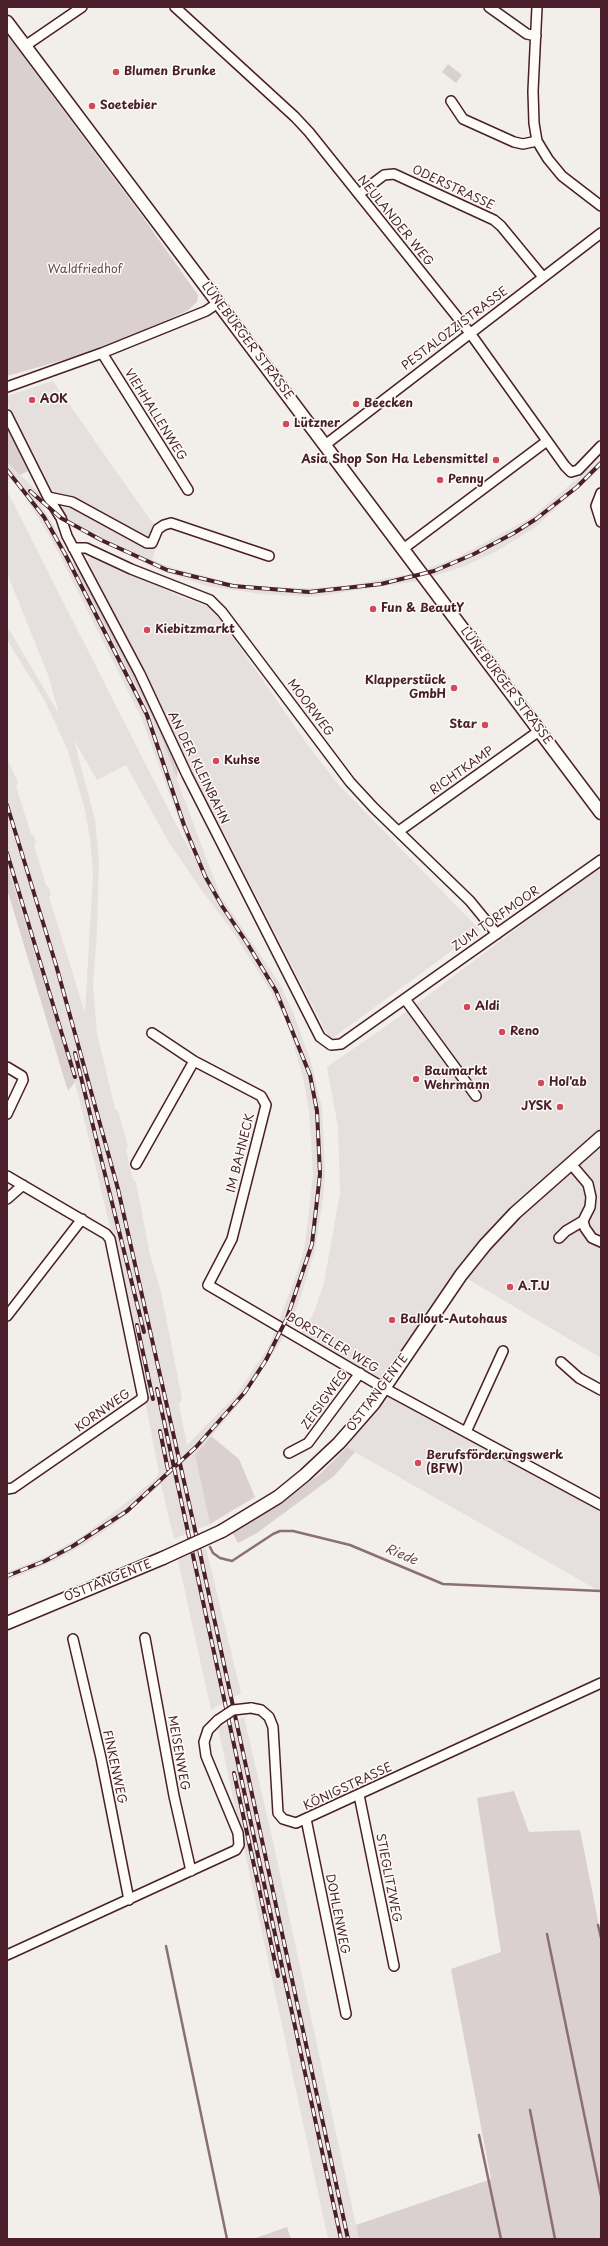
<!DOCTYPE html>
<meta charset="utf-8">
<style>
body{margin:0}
#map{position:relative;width:608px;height:2246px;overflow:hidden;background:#f2efeb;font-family:"Playpen Sans",sans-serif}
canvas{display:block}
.frame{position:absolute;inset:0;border:8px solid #4a1f2b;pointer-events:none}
</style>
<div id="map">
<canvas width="608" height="2246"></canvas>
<div class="frame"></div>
</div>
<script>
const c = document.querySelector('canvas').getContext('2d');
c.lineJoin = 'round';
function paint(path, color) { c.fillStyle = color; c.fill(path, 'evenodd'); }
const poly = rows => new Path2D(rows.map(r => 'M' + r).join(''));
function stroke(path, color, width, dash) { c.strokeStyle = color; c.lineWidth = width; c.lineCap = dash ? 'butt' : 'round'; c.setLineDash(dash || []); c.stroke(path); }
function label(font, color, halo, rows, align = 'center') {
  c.font = font + ' "Playpen Sans",sans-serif'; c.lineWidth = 3; c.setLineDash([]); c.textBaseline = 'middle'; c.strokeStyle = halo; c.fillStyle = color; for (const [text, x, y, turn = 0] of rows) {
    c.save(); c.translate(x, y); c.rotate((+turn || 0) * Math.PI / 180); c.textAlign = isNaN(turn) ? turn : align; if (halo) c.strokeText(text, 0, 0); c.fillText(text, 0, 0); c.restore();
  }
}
const built = poly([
 [53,381,151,521,162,530,152,560,173,568,232,583,260,587,312,588,350,585,416,573,458,557,532,517,601,458,601,468,534,528,497,551,465,566,419,581,311,597,261,594,207,586,159,570,105,544,41,505,54,526,160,734,220,895,280,984,294,1015,311,1062,322,1108,325,1174,322,1207,315,1250,301,1296,286,1334,243,1399,195,1455,210,1524,174,1539,161,1484,115,1524,87,1543,56,1560,7,1581,7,1572,45,1557,82,1536,117,1510,156,1478,159,1472,113,1239,75,1082,7,865,7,758,18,783,16,786,31,834,34,836,36,843,34,845,46,885,49,888,51,894,49,897,85,1013,93,873,90,839,85,810,68,751,45,701,7,640,7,626,59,714,48,675,7,573,7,491,182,836,196,861,184,834,141,717,53,542,22,492,11,479,7,481,7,462,37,491,58,506,7,403,7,396],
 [74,740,97,780,126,765,168,841,200,888,233,932,271,992,288,1025,303,1077,309,1111,313,1174,305,1245,297,1273,269,1346,237,1394,187,1445,179,1404,182,1399,161,1292,150,1255,136,1182,133,1180,126,1150,128,1146,118,1111,115,1109,97,1033,93,985,97,932,99,860,95,820],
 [90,557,95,557,179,596,209,607,223,623,307,744,337,783,480,930,330,1040,86,564],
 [601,865,601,1358,461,1275,384,1388,601,1505,601,1592,339,1443,384,1388,300,1334,313,1315,324,1283,340,1193,338,1127,327,1067,402,1015],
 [206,1548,241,1693,211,1710,178,1560],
 [244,1717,272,1837,359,2239,328,2239,218,1728]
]);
const green = poly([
 [7,35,142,216,198,295,197,302,187,311,99,350,7,376],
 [448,64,462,75,456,83,442,72],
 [7,428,28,471,20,475,7,462],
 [73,563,77,564,162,728,178,764,177,779,160,734,144,701],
 [7,865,75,1082,68,1091,7,889],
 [211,1436,239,1459,255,1497,210,1524,195,1455],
 [347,1447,355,1452,334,1476,257,1533,238,1543,231,1530,296,1492,321,1473],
 [514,1791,529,1832,580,1830,601,1936,601,2236,594,2239,359,2239,356,2225,491,2179,451,1969,501,1952,477,1798],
 [287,2227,291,2239,253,2239]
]);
const stream = poly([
 [210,1547,213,1553,220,1558,232,1561,273,1534,280,1531,293,1531,350,1545,443,1584,601,1591],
 [598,1925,601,1938],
 [547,1934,601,2196],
 [166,1946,227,2239],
 [530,2110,555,2239],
 [479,2135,501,2239],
 [599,2239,601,2238]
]);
const minor = poly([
 [175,7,295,117,309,132,470,333,565,466,571,472,578,470,601,446],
 [489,7,527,34,536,36],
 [537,7,533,91,534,123,537,141,548,159,562,176,601,206],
 [25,46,82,7],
 [451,101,463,119,514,142,523,144,537,141],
 [359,194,384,175,394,174,494,220,501,226,543,277],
 [102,353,188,490],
 [7,387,102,353,206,311,218,303],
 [7,415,48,497,61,518,67,536,140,674,187,775,320,1037,331,1045,341,1044,601,860],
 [325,445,601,233],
 [601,493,596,506,601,522],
 [48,497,72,502,147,543,152,543,158,529,164,525,171,523,269,556],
 [73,548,86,548,131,569,210,600,222,612,350,782,374,808,470,901,497,934],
 [403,549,547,441],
 [399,831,539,731],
 [405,999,476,1096],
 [152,1033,194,1061,261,1096,266,1105,232,1239,208,1285,384,1388,601,1505],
 [7,1067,22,1076,23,1080,7,1114],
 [136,1164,194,1061],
 [7,1176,106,1234,110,1239,143,1398,13,1488,7,1489],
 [7,1199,23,1185],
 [583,1221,585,1228,592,1238,601,1242],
 [559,1238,566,1231,583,1221,590,1207,591,1197,588,1184,571,1164],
 [7,1316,82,1219],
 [561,1362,579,1378,601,1390],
 [466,1432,503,1351],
 [289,1453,308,1443,360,1373],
 [145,1638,174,1796,191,1871],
 [73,1639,101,1758,129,1900],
 [251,1708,261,1710,269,1717,273,1727,278,1813,283,1819,296,1823,601,1683],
 [359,1795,394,1966],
 [306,1819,346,2014],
 [7,1955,236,1850,239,1845,238,1833,206,1756,204,1742,208,1730,218,1720]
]);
const secondary = poly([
 [7,22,601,813],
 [222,1531,278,1497,305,1475,339,1443,374,1403,461,1275,485,1245,515,1213,601,1137],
 [7,1623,163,1558]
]);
const rail = poly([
 [7,470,44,517,65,554,147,715,184,825,205,876,222,906,247,943,276,991,310,1075,317,1111,320,1174,312,1244,287,1318,266,1360,245,1392,196,1447,127,1511,73,1546,45,1561,7,1576],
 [30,491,61,518,101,540,167,570,233,586,309,592,381,584,434,571,474,554,514,533,536,519,577,487,601,463],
 [7,805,56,965,118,1189,195,1530,348,2239],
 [7,853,75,1077],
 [75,1053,144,1332],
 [137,1325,153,1399],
 [157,1389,341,2239],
 [160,1431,168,1470],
 [234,1773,278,1976]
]);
const minorBridge = poly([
 [218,1720,233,1710,251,1708]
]);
const secondaryBridge = poly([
 [163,1558,222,1531]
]);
const markers = [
 [116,72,4,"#d1495b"],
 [92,106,4,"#d1495b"],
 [32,400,4,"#d1495b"],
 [356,404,4,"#d1495b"],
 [286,424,4,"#d1495b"],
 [496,460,4,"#d1495b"],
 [440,480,4,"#d1495b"],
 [373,609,4,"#d1495b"],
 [147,630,4,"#d1495b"],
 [454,688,4,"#d1495b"],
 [485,725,4,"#d1495b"],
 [216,761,4,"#d1495b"],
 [467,1007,4,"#d1495b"],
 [502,1032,4,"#d1495b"],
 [416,1079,4,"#d1495b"],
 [541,1083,4,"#d1495b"],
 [560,1107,4,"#d1495b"],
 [510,1287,4,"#d1495b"],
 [392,1320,4,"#d1495b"],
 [418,1463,4,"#d1495b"]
];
const poiNames = [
 ["Blumen Brunke",124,72],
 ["Soetebier",100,106],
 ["AOK",40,400],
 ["Beecken",364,404],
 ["Lützner",294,424],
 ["Asia Shop Son Ha Lebensmittel",488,460,"right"],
 ["Penny",448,480],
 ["Fun & BeautY",381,609],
 ["Kiebitzmarkt",155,630],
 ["Klapperstück",446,681,"right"],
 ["GmbH",446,695,"right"],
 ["Star",477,725,"right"],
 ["Kuhse",224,761],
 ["Aldi",475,1007],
 ["Reno",510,1032],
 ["Baumarkt",424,1072],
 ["Wehrmann",424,1086],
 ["Hol'ab",549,1083],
 ["JYSK",552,1107,"right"],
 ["A.T.U",518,1287],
 ["Ballout-Autohaus",400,1320],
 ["Berufsförderungswerk",426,1456],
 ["(BFW)",426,1470]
];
const streetNames = [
 ["ODERSTRASSE",453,188,25],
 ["NEULANDER WEG",395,221,51],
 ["PESTALOZZISTRASSE",455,329,-37],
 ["LÜNEBURGER STRASSE",247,341,53],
 ["VIEHHALLENWEG",155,415,58],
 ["LÜNEBURGER STRASSE",506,686,53],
 ["MOORWEG",310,708,53],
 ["AN DER KLEINBAHN",198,768,64],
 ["RICHTKAMP",462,771,-35],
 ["ZUM TORFMOOR",496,919,-35],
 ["IM BAHNECK",241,1153,-76],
 ["BORSTELER WEG",332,1343,31],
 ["OSTTANGENTE",378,1393,-53],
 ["ZEISIGWEG",325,1400,-54],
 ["KORNWEG",103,1411,-35],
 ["OSTTANGENTE",108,1581,-22],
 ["MEISENWEG",178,1753,80],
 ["FINKENWEG",114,1767,78],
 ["KÖNIGSTRASSE",348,1787,-25],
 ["STIEGLITZWEG",388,1878,79],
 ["DOHLENWEG",337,1914,79]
];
const parkNames = [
 ["Waldfriedhof",85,270]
];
const waterNames = [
 ["Riede",401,1555,23]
];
paint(built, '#e5dfdd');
paint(green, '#d9d0cf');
stroke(stream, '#8b6f75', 2.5);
stroke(minor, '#4a1f2b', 12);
stroke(secondary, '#4a1f2b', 15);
stroke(minor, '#fdfcf7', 9);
stroke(secondary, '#fdfcf7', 12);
stroke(rail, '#4a1f2b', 4);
stroke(rail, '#fdfcf7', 2.5, [8]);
stroke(minorBridge, '#4a1f2b', 12, []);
stroke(secondaryBridge, '#4a1f2b', 15, []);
stroke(minorBridge, '#fdfcf7', 9);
stroke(secondaryBridge, '#fdfcf7', 12);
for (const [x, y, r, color] of markers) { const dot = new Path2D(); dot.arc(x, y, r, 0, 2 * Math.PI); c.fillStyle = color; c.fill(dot); stroke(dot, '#fdfcf7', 1.5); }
label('bold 12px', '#4a1f2b', '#fdfcf7', poiNames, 'left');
label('12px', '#4a1f2b', '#fdfcf7', streetNames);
label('12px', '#6e4b54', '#fdfcf7', parkNames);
label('italic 13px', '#704e56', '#fdfcf7', waterNames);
</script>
